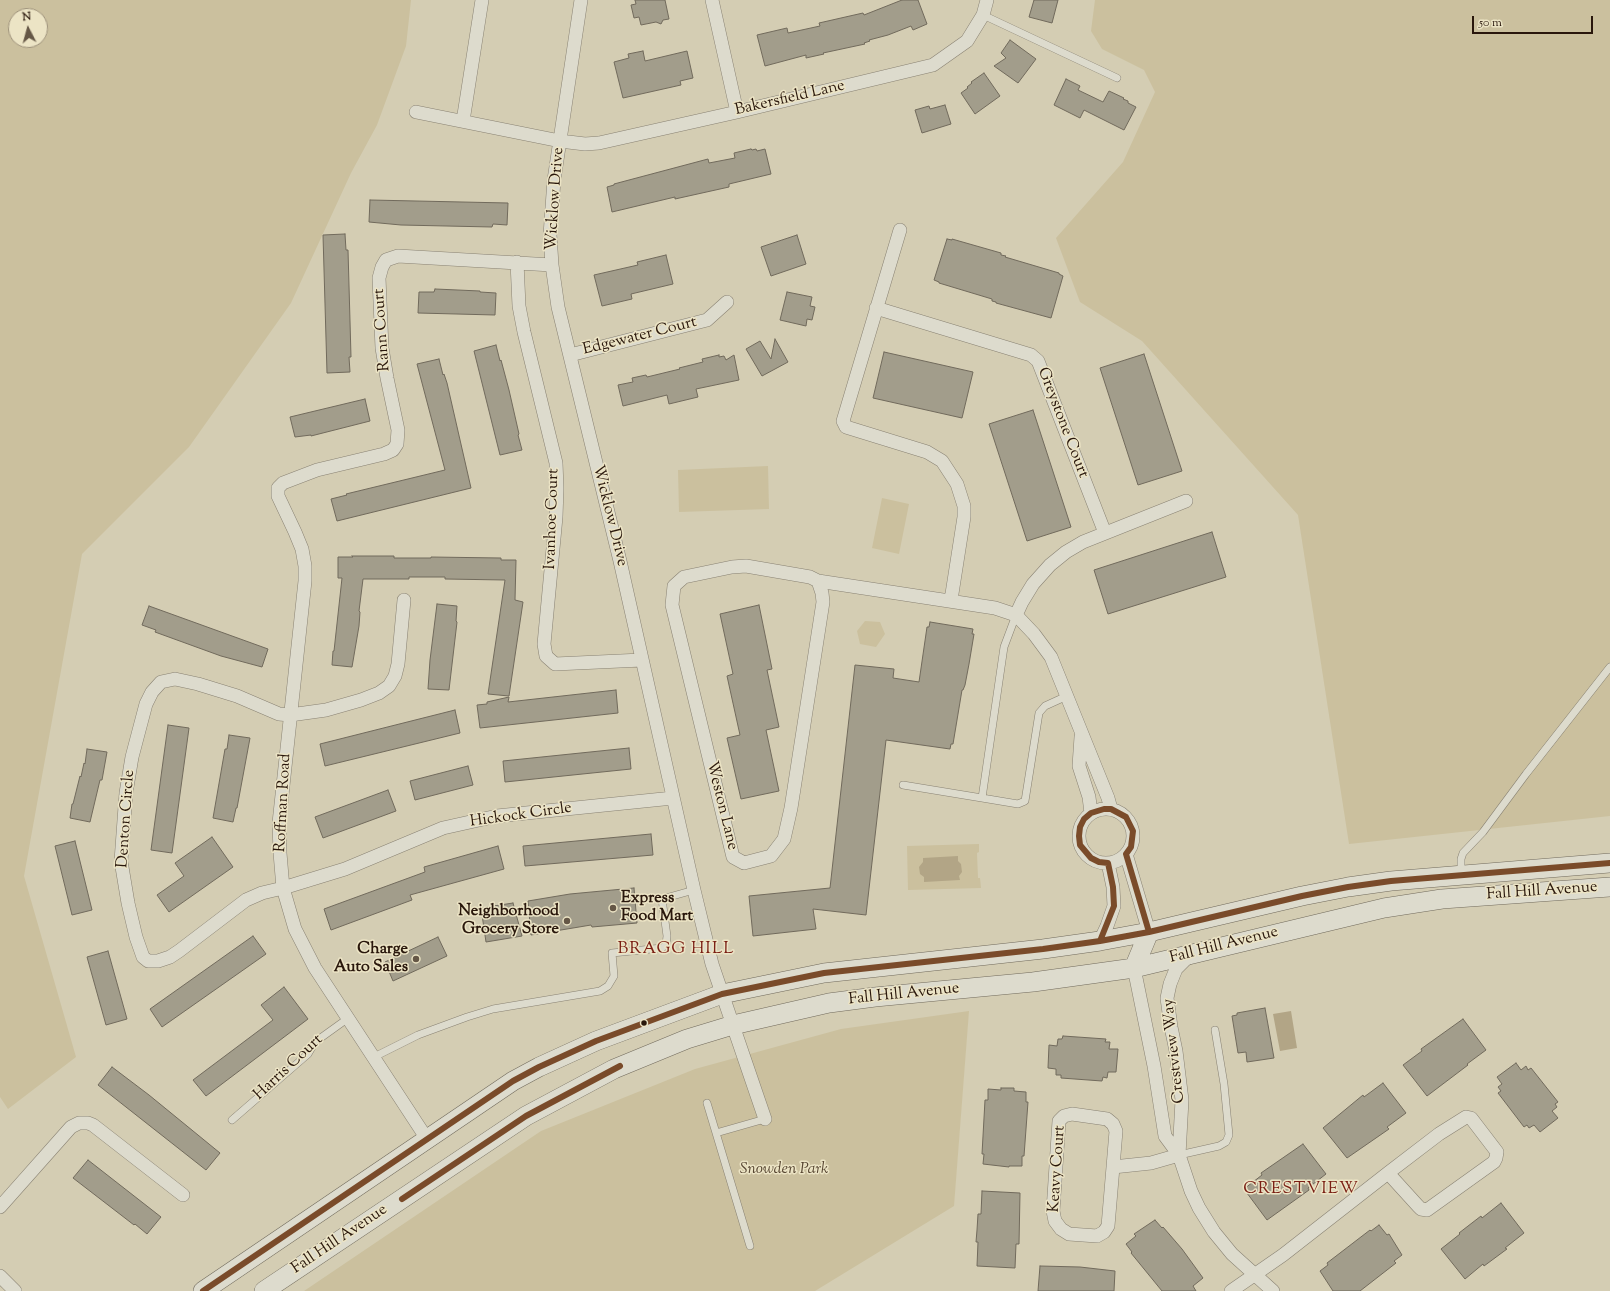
<!DOCTYPE html>
<style>
body{margin:0}
#map{position:relative;width:1610px;height:1291px;overflow:hidden;background:#d4cdb3;font-family:"Sorts Mill Goudy",serif}
canvas{display:block}
.north{position:absolute;left:8px;top:8px;width:40px;height:40px;box-sizing:border-box;background:#ece4c5;border:1px solid #9e927b;border-radius:50%;rotate:354deg;font-size:11px;font-weight:700;line-height:16px;text-align:center;color:#29170c}
.north::after{content:'';display:block;margin:auto;width:14px;height:18px;background:#655746;clip-path:polygon(50% 0,100% 100%,50% 72%,0 100%)}
.scale{position:absolute;left:1472px;top:16px;width:121px;height:18px;box-sizing:border-box;border:2px solid #29170c;border-top:0;padding-left:5px;font-size:12px;line-height:14px;white-space:nowrap;color:#29170c;-webkit-text-stroke:3px #ece4c5;paint-order:stroke}
</style>
<div id="map">
<canvas width="1610" height="1291"></canvas>
<div class="north">N</div>
<div class="scale">50 m</div>
</div>
<script>
const c = document.querySelector('canvas').getContext('2d');
c.lineJoin = 'round';
function paint(path, color) { c.fillStyle = color; c.fill(path, 'evenodd'); }
const poly = rows => new Path2D(rows.map(r => 'M' + r).join(''));
function stroke(path, color, width, dash) { c.strokeStyle = color; c.lineWidth = width; c.lineCap = dash ? 'butt' : 'round'; c.setLineDash(dash || []); c.stroke(path); }
function label(font, color, halo, rows, align = 'center') {
  c.font = font + ' "Sorts Mill Goudy",serif'; c.lineWidth = 3; c.setLineDash([]); c.textBaseline = 'middle'; c.strokeStyle = halo; c.fillStyle = color; for (const [text, x, y, turn = 0] of rows) {
    c.save(); c.translate(x, y); c.rotate((+turn || 0) * Math.PI / 180); c.textAlign = isNaN(turn) ? turn : align; if (halo) c.strokeText(text, 0, 0); c.fillText(text, 0, 0); c.restore();
  }
}
const green = poly([
 [0,0,411,0,406,46,377,125,351,173,291,303,189,447,82,554,24,876,76,1057,8,1109,0,1097],
 [16,16,40,16,40,40,16,40],
 [1095,0,1610,0,1610,816,1349,844,1298,515,1142,341,1080,302,1056,238,1123,162,1155,92,1144,70,1102,49,1091,31],
 [768,466,769,509,679,512,678,470],
 [882,498,909,504,899,554,872,548],
 [865,621,880,622,885,634,876,647,860,644,857,631],
 [979,844,979,852,977,853,978,878,980,878,981,888,908,890,907,846],
 [969,1011,954,1206,815,1291,304,1291,541,1131,695,1069,841,1029]
]);
const water = poly([
 [958,856,958,861,961,864,962,872,959,876,960,880,924,882,924,877,920,874,919,867,923,862,923,858],
 [1291,1011,1297,1048,1280,1051,1273,1014]
]);
const building = poly([
 [635,0,665,0,669,19,663,20,661,24,656,22,641,25,639,17,634,18,631,5,636,4,635,0],
 [902,0,918,0,927,24,913,30,911,26,888,35,869,40,870,41,864,43,865,44,823,53,824,54,806,58,806,55,765,66,757,35,787,28,788,33,820,26,819,23,863,13,864,15,902,0],
 [1034,0,1058,0,1052,23,1029,17,1034,0],
 [1010,40,1036,59,1018,83,994,66,1006,58,1001,53,1010,40],
 [643,51,645,61,687,51,693,78,680,81,681,85,623,98,614,62,629,58,628,54,643,51],
 [984,73,1000,96,975,114,961,93,968,88,967,87,972,83,971,82,984,73],
 [1066,79,1080,86,1078,90,1103,102,1109,91,1124,98,1123,99,1128,101,1128,103,1136,107,1124,130,1084,110,1080,118,1054,105,1066,79],
 [945,105,951,124,922,133,915,110,929,106,930,109,945,105],
 [751,149,752,150,756,149,757,151,765,149,771,174,729,184,729,187,675,199,675,197,612,212,607,187,614,185,614,184,708,159,709,163,735,158,734,153,751,149],
 [370,200,508,203,507,225,493,224,492,227,401,225,369,222,370,200],
 [345,234,346,250,348,250,351,357,349,357,350,372,327,373,323,235,345,234],
 [797,235,806,264,771,276,761,247,797,235],
 [947,239,952,240,952,239,1001,253,1001,255,1006,256,1005,257,1059,273,1059,274,1063,276,1051,318,996,303,996,302,992,301,992,299,939,283,939,282,934,280,947,239],
 [666,255,673,284,631,294,632,299,602,306,594,275,638,265,637,262,666,255],
 [435,289,480,291,480,292,496,293,495,315,418,313,419,292,434,292,435,289],
 [787,292,812,297,810,306,815,307,812,320,807,319,806,326,780,320,787,292],
 [775,339,788,362,762,376,746,349,760,341,771,359,775,339],
 [496,345,500,361,501,360,509,390,519,434,518,435,522,450,500,455,474,351,496,345],
 [884,352,973,372,962,418,873,398,884,352],
 [1144,354,1182,471,1138,485,1100,368,1144,354],
 [719,355,719,357,724,356,726,360,734,355,739,380,696,389,698,397,669,404,667,395,623,406,618,385,633,382,632,378,646,375,647,377,680,369,679,368,703,362,702,359,719,355],
 [439,359,443,375,444,374,447,383,471,488,337,521,331,499,347,495,346,494,445,470,417,364,439,359],
 [365,399,370,421,311,436,311,435,295,437,290,417,365,399],
 [1033,410,1071,527,1027,541,989,424,1033,410],
 [1212,532,1226,577,1108,614,1094,570,1212,532],
 [352,556,394,556,394,558,431,558,431,557,501,558,501,560,516,560,515,600,523,602,509,696,488,694,505,580,445,579,445,577,409,577,409,579,363,579,359,611,360,612,359,626,352,667,332,665,333,651,334,651,342,578,338,578,338,557,353,557,352,556],
 [437,604,457,606,456,621,457,622,449,690,428,689,430,660,437,604],
 [759,605,772,669,767,670,779,727,766,730,779,791,741,799,727,738,740,735,727,676,733,674,720,614,759,605],
 [149,606,268,649,262,667,221,656,155,632,156,630,142,625,149,606],
 [930,622,973,629,972,634,974,634,969,664,965,685,963,690,962,690,953,744,951,744,950,749,886,740,866,915,813,909,816,929,753,936,749,896,830,888,855,665,894,669,893,678,919,682,927,627,929,627,930,622],
 [616,690,618,713,480,728,477,705,487,704,487,702,509,697,508,702,616,690],
 [455,710,460,733,325,766,320,744,455,710],
 [168,725,189,728,172,853,151,850,168,725],
 [229,735,250,738,237,808,236,808,233,822,213,818,225,749,227,749,229,735],
 [629,748,631,769,505,782,503,761,629,748],
 [87,749,107,752,102,780,100,780,90,822,70,818,72,804,73,804,80,776,81,777,84,763,85,764,87,749],
 [468,766,473,785,415,800,410,781,468,766],
 [388,790,396,811,323,838,315,817,388,790],
 [651,834,653,855,525,866,523,846,651,834],
 [212,837,233,867,169,912,157,895,184,876,175,863,212,837],
 [75,841,92,910,72,915,55,846,75,841],
 [498,846,504,869,410,895,412,900,331,930,324,909,425,872,424,867,498,846],
 [634,888,637,923,592,927,591,925,531,935,528,901,570,894,634,888],
 [513,903,522,936,486,942,481,908,513,903],
 [253,936,266,954,162,1027,150,1009,253,936],
 [438,937,447,956,393,981,385,962,438,937],
 [108,951,127,1019,106,1025,87,957,108,951],
 [284,987,308,1019,206,1096,193,1080,273,1020,261,1005,284,987],
 [1265,1008,1274,1058,1247,1062,1246,1052,1238,1053,1232,1016,1237,1015,1237,1013,1265,1008],
 [1463,1019,1486,1050,1467,1064,1468,1065,1427,1096,1403,1065,1422,1051,1421,1049,1463,1019],
 [1063,1036,1106,1039,1105,1042,1110,1042,1109,1049,1118,1049,1116,1072,1108,1072,1107,1078,1103,1077,1102,1081,1061,1078,1061,1075,1056,1075,1056,1069,1048,1068,1049,1045,1057,1046,1058,1039,1062,1039,1063,1036],
 [1516,1063,1521,1070,1526,1066,1528,1070,1531,1068,1558,1102,1555,1104,1557,1107,1552,1111,1558,1118,1540,1132,1534,1125,1529,1128,1527,1125,1524,1127,1498,1093,1501,1091,1498,1087,1502,1084,1497,1077,1516,1063],
 [112,1067,149,1095,220,1153,206,1170,98,1085,112,1067],
 [1383,1083,1406,1113,1387,1127,1389,1129,1347,1158,1323,1128,1363,1095,1364,1097,1383,1083],
 [1001,1088,1014,1088,1014,1091,1026,1092,1026,1102,1028,1102,1024,1156,1022,1156,1022,1166,1009,1166,1009,1167,983,1164,984,1154,982,1154,985,1100,988,1100,988,1089,1001,1090,1001,1088],
 [1303,1144,1326,1174,1308,1188,1309,1190,1267,1220,1244,1189,1262,1175,1261,1173,1303,1144],
 [88,1160,161,1217,147,1234,135,1224,134,1225,73,1178,88,1160],
 [982,1191,1020,1193,1019,1244,1016,1244,1015,1268,977,1266,978,1242,976,1242,977,1230,978,1214,981,1214,982,1191],
 [1501,1203,1524,1233,1505,1248,1507,1249,1484,1266,1483,1264,1465,1279,1441,1249,1460,1234,1459,1233,1481,1216,1482,1218,1501,1203],
 [1155,1220,1162,1228,1163,1227,1182,1249,1203,1278,1193,1286,1196,1291,1162,1291,1131,1253,1132,1252,1126,1244,1136,1236,1134,1234,1155,1220],
 [1379,1225,1387,1235,1389,1234,1402,1255,1394,1261,1396,1263,1360,1291,1333,1291,1320,1271,1328,1265,1327,1263,1370,1230,1371,1231,1379,1225],
 [1040,1266,1080,1267,1115,1271,1114,1291,1038,1291,1040,1266]
]);
const service = poly([
 [983,15,1117,78],
 [1016,615,1004,647,982,798,1018,804,1025,801,1039,713,1045,706,1067,696],
 [903,785,982,798],
 [1461,874,1461,859,1463,853,1483,832,1526,774,1610,667],
 [372,1058,418,1035,467,1017,493,1009,600,991,608,986,614,976,612,953,662,948,666,945,667,936,662,899,694,890],
 [707,1103,750,1246],
 [232,1120,308,1054,315,1042,347,1019],
 [716,1133,765,1119],
 [1179,1155,1219,1146,1226,1142,1229,1135,1224,1084,1215,1030]
]);
const minor = poly([
 [581,0,554,180,550,235,552,265,558,307,620,561,694,890,712,964,765,1119],
 [712,0,737,112],
 [416,112,560,141,585,144,599,143,737,112,933,65,967,41,983,15,987,0],
 [463,121,482,0],
 [900,230,843,421,846,427,927,452,942,461,957,484,964,506,964,517,951,600],
 [517,262,519,306,524,332,556,463,557,488,556,517,544,644,546,656,555,664,642,660],
 [876,308,1031,355,1038,361,1105,533],
 [570,355,707,320,727,302],
 [746,566,810,577,818,581,822,593,823,602,791,808,784,839,771,856,744,863,733,857,672,605,674,586,684,577,732,567,746,566],
 [818,581,995,608,1016,615,1034,634,1051,657,1108,798,1111,809],
 [404,600,398,664,395,676,389,686,379,693,361,700,326,710,290,715,279,714,237,696,198,684,175,679,161,682,152,692,146,704,132,757,126,793,121,861,128,903,136,937,143,957,148,961,158,961,170,957,179,951,246,900,262,893,283,888,345,869,443,828,497,816,673,798],
 [1016,615,1022,602,1033,584,1050,565,1066,552,1083,542,1186,501],
 [1081,737,1079,766,1089,797,1091,813],
 '1079 836a27 27 0 1 1 54 0a27 27 0 1 1-54 0Z',
 [1126,854,1149,932],
 [1100,941,1107,926,1114,906,1113,887,1108,863],
 [1189,956,1176,969,1170,984,1167,998,1171,1027,1176,1051,1182,1100,1179,1155,1191,1191,1199,1208,1214,1232,1232,1254,1273,1291],
 [1134,968,1154,1066,1165,1136,1179,1155],
 [427,1139,315,968,295,929,283,888,280,853,279,823,305,581,305,566,302,549,295,532,278,496,278,488,283,483,317,470,384,454,393,450,397,444,398,430,387,378,382,348,379,278,382,267,386,260,398,256,552,265],
 [1113,1167,1116,1131,1113,1124,1107,1119,1072,1114,1064,1116,1059,1121,1053,1211,1055,1221,1061,1229,1069,1234,1097,1236,1104,1232,1108,1226,1113,1167,1151,1163,1179,1155],
 [0,1207,71,1127,79,1123,88,1123,93,1125,183,1195],
 [0,1276,15,1291],
 [1231,1291,1283,1255,1388,1173,1439,1134,1466,1117,1471,1118,1497,1152,1496,1158,1494,1162,1427,1210,1421,1209,1418,1206,1388,1173]
]);
const secondary = poly([
 [1134,968,1149,932],
 [203,1291,513,1081,539,1067,596,1041,722,994,824,973,1043,949,1100,941,1149,932,1302,896,1348,887,1391,881,1610,863],
 [264,1291,526,1116,614,1069,687,1039,733,1025,829,1003,875,997,1033,982,1134,968,1384,908,1442,899,1610,887]
]);
const bus1 = poly([
 [1100,941,1114,906,1113,887,1108,863,1099,862,1091,858,1080,845,1079,836,1080,827,1084,819,1091,813,1104,809,1111,809,1126,817,1133,831,1131,847,1126,854,1149,932],
 [402,1199,526,1116,620,1066],
 [203,1291,513,1081,539,1067,596,1041,722,994,824,973,1043,949,1100,941,1149,932,1302,896,1348,887,1391,881,1610,863]
]);
const markers = [
 [613,908,4,"#655746"],
 [567,921,4,"#655746"],
 [416,959,4,"#655746"],
 [644,1023,3.5,"#29170c"]
];
const streetNames = [
 ["Bakersfield Lane",790,99,-13],
 ["Wicklow Drive",556,199,-86],
 ["Rann Court",383,330,-94],
 ["Edgewater Court",640,337,-14],
 ["Greystone Court",1062,423,69],
 ["Wicklow Drive",609,516,76],
 ["Ivanhoe Court",553,519,-88],
 ["Roffman Road",284,803,-87],
 ["Weston Lane",721,806,76],
 ["Hickock Circle",521,816,-8],
 ["Denton Circle",127,819,-86],
 ["Fall Hill Avenue",1542,892,-4],
 ["Fall Hill Avenue",1224,946,-14],
 ["Fall Hill Avenue",904,995,-6],
 ["Crestview Way",1175,1051,-96],
 ["Harris Court",289,1068,-43],
 ["Keavy Court",1058,1169,-86],
 ["Fall Hill Avenue",340,1240,-34]
];
const poiNames = [
 ["Express",621,899,"left"],
 ["Food Mart",621,917,"left"],
 ["Neighborhood",559,912],
 ["Grocery Store",559,930],
 ["Charge",408,950],
 ["Auto Sales",408,968]
];
const parkNames = [
 ["Snowden Park",784,1170]
];
const neighbourhoodNames = [
 ["BRAGG HILL",676,950],
 ["CRESTVIEW",1301,1190]
];
paint(green, '#cbc09e');
paint(water, '#b2a586');
paint(building, '#a29d8b');
stroke(building, '#716a5c', 1);
stroke(service, '#898273', 8);
stroke(minor, '#898273', 14);
stroke(secondary, '#716a5c', 20);
stroke(service, '#dddbcd', 7);
stroke(minor, '#dddbcd', 13);
stroke(secondary, '#dddbcd', 19);
stroke(bus1, '#7a4b2a', 6);
for (const [x, y, r, color] of markers) { const dot = new Path2D(); dot.arc(x, y, r, 0, 2 * Math.PI); c.fillStyle = color; c.fill(dot); stroke(dot, '#ece4c5', 1.5); }
label('16px', '#29170c', '#ece4c5', streetNames);
label('bold 16px', '#29170c', '#ece4c5', poiNames, 'right');
label('italic 16px', '#574632', '#ece4c5', parkNames);
c.letterSpacing = '1px';
label('17px', '#7a1f14', '#ece4c5', neighbourhoodNames);
c.letterSpacing = '0px';
</script>
